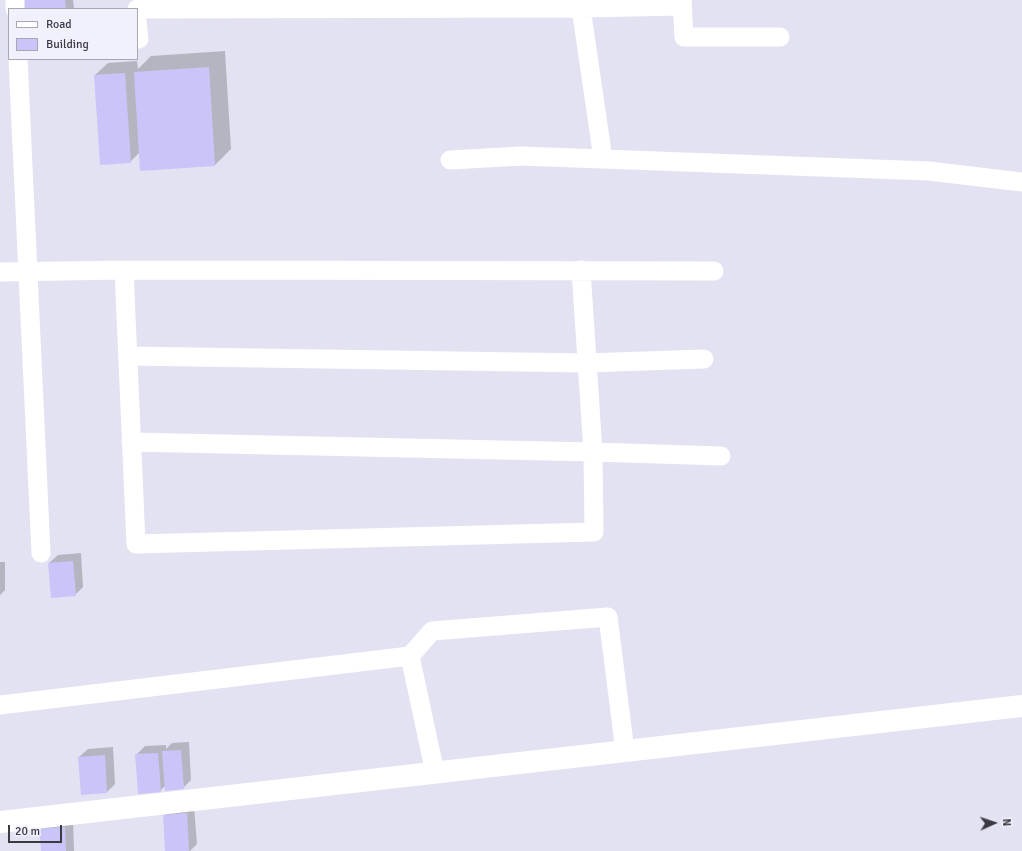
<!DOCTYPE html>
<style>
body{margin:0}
#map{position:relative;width:1022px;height:851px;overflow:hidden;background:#e3e2f2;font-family:Signika,sans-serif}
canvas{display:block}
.legend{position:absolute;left:8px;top:8px;width:130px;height:52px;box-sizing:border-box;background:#f1f0fd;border:1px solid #a8a7b2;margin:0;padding:5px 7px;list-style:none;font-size:12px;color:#3b3a41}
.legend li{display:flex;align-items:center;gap:8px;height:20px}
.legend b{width:20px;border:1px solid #a8a7b2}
.north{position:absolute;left:974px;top:803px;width:40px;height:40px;-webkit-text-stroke:3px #f1f0fd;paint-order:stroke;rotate:87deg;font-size:11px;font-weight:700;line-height:16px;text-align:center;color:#3b3a41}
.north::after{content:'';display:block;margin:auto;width:14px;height:18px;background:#3b3a41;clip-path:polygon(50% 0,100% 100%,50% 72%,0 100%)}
.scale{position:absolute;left:8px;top:825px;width:54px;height:18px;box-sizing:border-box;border:2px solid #3b3a41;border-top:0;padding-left:5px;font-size:12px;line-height:14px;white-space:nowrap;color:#3b3a41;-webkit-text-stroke:3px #f1f0fd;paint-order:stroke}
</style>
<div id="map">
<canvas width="1022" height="851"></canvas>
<ul class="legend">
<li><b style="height:5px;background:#fff"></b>Road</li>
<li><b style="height:11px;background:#cac5f8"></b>Building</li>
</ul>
<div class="north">N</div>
<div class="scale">20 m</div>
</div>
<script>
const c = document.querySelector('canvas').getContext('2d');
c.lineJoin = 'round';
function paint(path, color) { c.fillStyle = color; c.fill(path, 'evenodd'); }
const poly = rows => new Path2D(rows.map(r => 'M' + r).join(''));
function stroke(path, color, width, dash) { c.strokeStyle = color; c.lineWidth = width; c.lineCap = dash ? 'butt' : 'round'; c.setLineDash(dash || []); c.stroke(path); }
const shadow = poly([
 [19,0,73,0,74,9,20,9],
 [225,51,231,149,215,165,140,152,130,162,95,75,108,63,137,61,138,69,151,56],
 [81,553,83,587,75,595,49,563,58,555],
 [0,562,5,562,5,590,0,595],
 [189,742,191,780,183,788,165,786,160,791,136,755,145,746,166,745,166,749,172,743],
 [113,747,115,784,107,792,79,757,88,749],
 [194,806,197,844,190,851,166,851,164,815,172,807],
 [73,819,74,851,42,851,41,829,49,821]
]);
const building = poly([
 [18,0,65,0,66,9,19,9],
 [209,67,215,166,140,171,134,72],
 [125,73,131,163,100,165,94,75],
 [73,561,76,596,51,598,48,563],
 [181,750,184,789,165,791,162,751],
 [158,753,161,792,138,794,135,754],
 [105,755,107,793,81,795,78,757],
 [187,813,189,851,165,851,163,815],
 [65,827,66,851,41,851,39,829]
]);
const minor = poly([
 [15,0,15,9],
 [682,0,684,37,780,37],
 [581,8,682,6],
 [137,9,581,8,603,159],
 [137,21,139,39],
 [18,59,41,553],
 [450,160,521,156,929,171,1022,182],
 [124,270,136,544,594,532,593,452,581,270],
 [0,272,124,270,714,271],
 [128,356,586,363,704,359],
 [131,442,593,452,721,456],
 [410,656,435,773],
 [0,705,410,656,432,631,608,617,625,751]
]);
const tertiary = poly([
 [0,822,1022,706]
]);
paint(shadow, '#0003');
paint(building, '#cac5f8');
stroke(minor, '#fff', 19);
stroke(tertiary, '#fff', 22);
</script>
